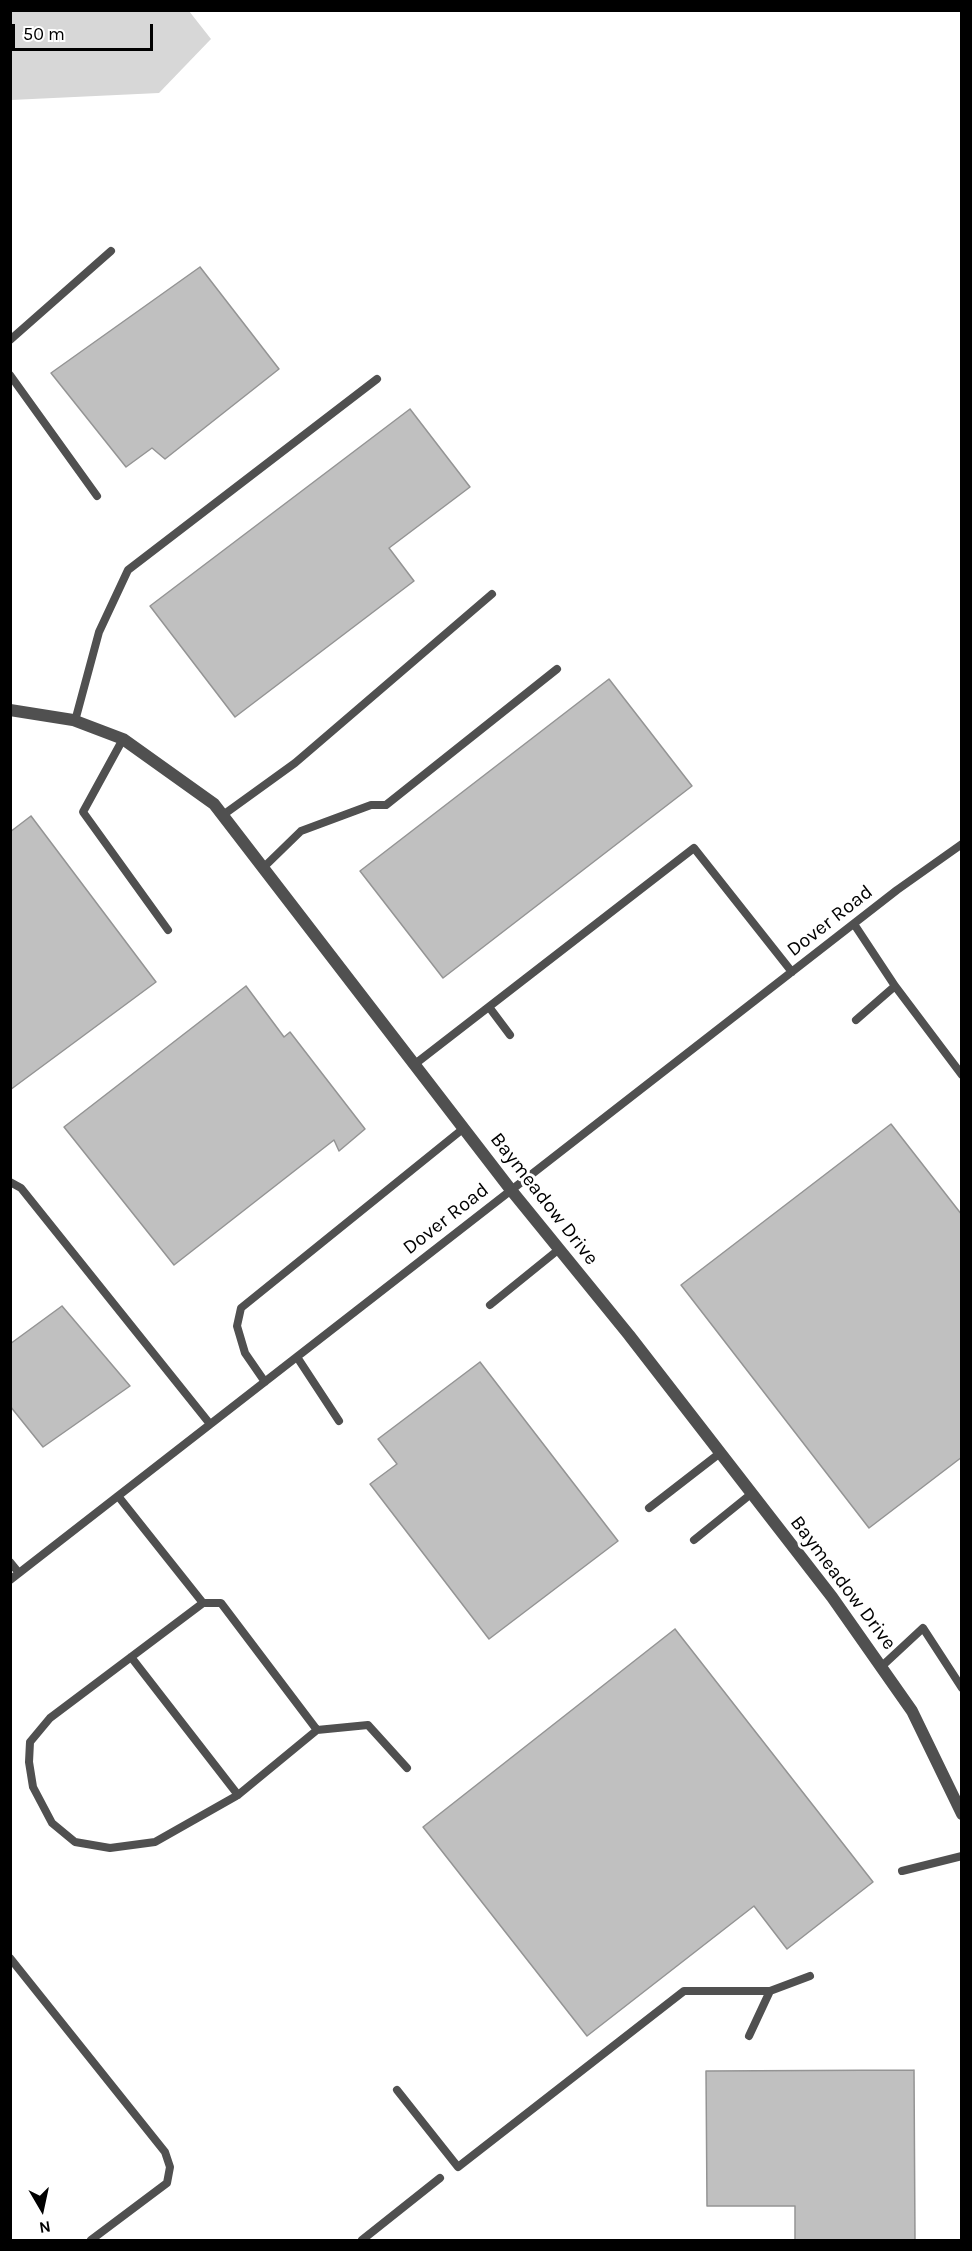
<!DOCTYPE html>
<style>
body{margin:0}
#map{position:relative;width:972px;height:2251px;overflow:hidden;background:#fff;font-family:Karla,sans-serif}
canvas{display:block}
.frame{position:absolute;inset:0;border:12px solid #000;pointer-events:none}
.north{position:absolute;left:12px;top:2179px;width:60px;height:60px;-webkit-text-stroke:4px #fff;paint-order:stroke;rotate:171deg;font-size:16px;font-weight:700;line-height:24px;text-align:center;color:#000}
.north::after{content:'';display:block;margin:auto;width:21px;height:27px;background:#000;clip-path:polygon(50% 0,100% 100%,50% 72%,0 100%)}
.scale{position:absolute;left:12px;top:24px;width:141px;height:27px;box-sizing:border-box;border:3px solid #000;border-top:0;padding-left:8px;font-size:18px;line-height:21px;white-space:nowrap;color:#000;-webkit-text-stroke:4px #fff;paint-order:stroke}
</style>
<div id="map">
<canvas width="972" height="2251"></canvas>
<div class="frame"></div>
<div class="north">N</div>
<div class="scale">50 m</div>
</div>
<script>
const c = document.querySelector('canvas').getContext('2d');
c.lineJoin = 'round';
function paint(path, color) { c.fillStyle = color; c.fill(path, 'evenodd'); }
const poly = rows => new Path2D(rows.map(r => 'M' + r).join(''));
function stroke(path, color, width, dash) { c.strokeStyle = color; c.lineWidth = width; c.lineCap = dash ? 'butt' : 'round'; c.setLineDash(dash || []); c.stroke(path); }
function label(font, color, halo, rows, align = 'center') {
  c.font = font + ' Karla,sans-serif'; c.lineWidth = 6; c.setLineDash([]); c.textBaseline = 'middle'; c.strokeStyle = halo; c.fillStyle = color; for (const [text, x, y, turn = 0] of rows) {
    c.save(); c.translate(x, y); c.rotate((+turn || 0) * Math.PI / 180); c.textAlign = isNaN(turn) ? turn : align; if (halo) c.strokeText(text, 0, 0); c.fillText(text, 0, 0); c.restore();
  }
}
const green = poly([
 [10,11,189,11,211,39,159,93,11,100]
]);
const building = poly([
 [200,267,279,369,165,459,152,448,126,467,51,373,200,267],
 [410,409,470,487,389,548,414,581,235,717,150,606,410,409],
 [609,679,692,786,443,978,360,871,609,679],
 [31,816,156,982,10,1090,10,832,31,816],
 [246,986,284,1037,290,1032,365,1129,339,1151,334,1140,174,1265,64,1127,246,986],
 [891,1124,962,1215,962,1457,869,1528,681,1285,891,1124],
 [62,1306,130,1386,43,1447,10,1406,10,1344,62,1306],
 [480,1362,618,1541,489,1639,370,1484,397,1464,378,1439,480,1362],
 [675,1629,873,1882,787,1949,754,1906,587,2036,423,1827,675,1629],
 [914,2070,915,2241,795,2241,795,2206,707,2206,706,2071,914,2070]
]);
const service = poly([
 [10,340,111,251],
 [10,375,97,496],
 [75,721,99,632,128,570,377,379],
 [123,739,83,812,168,930],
 [223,815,295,763,492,594],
 [264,867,301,831,371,805,386,805,557,669],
 [854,924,895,986,856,1020],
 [895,986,962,1075],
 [489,1007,510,1035],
 [415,1064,694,848,792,972],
 [10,1182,21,1188,210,1424],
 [490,1305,558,1250],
 [297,1357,339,1421],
 [265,1382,245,1353,237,1326,241,1308,464,1128],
 [118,1496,203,1603,221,1603,317,1730,368,1725,407,1768],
 [649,1508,720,1453],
 [694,1540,751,1494],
 [10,1562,19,1573],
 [10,1580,897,890,962,844],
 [203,1603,50,1718,30,1742,29,1762,33,1787,52,1823,75,1842,110,1848,155,1842,238,1795,317,1730],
 [131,1657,238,1795],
 [881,1667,923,1628,962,1688],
 [902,1871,962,1856],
 [10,1958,165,2152,170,2167,167,2183,91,2240],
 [749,2036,770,1991,810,1976],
 [397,2090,458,2167,684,1991,770,1991],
 [362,2240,440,2178]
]);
const minor = poly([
 [10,710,73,720,123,739,214,804,511,1190,629,1335,832,1597,912,1711,962,1814]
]);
const streetNames = [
 ["Dover Road",830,921,-38],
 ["Baymeadow Drive",544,1199,52],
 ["Dover Road",446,1219,-38],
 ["Baymeadow Drive",843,1583,53]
];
paint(green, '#d7d7d7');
paint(building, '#c0c0c0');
stroke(building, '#949494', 1.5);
stroke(service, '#505050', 8);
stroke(minor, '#505050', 12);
label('20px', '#000', '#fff', streetNames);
</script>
